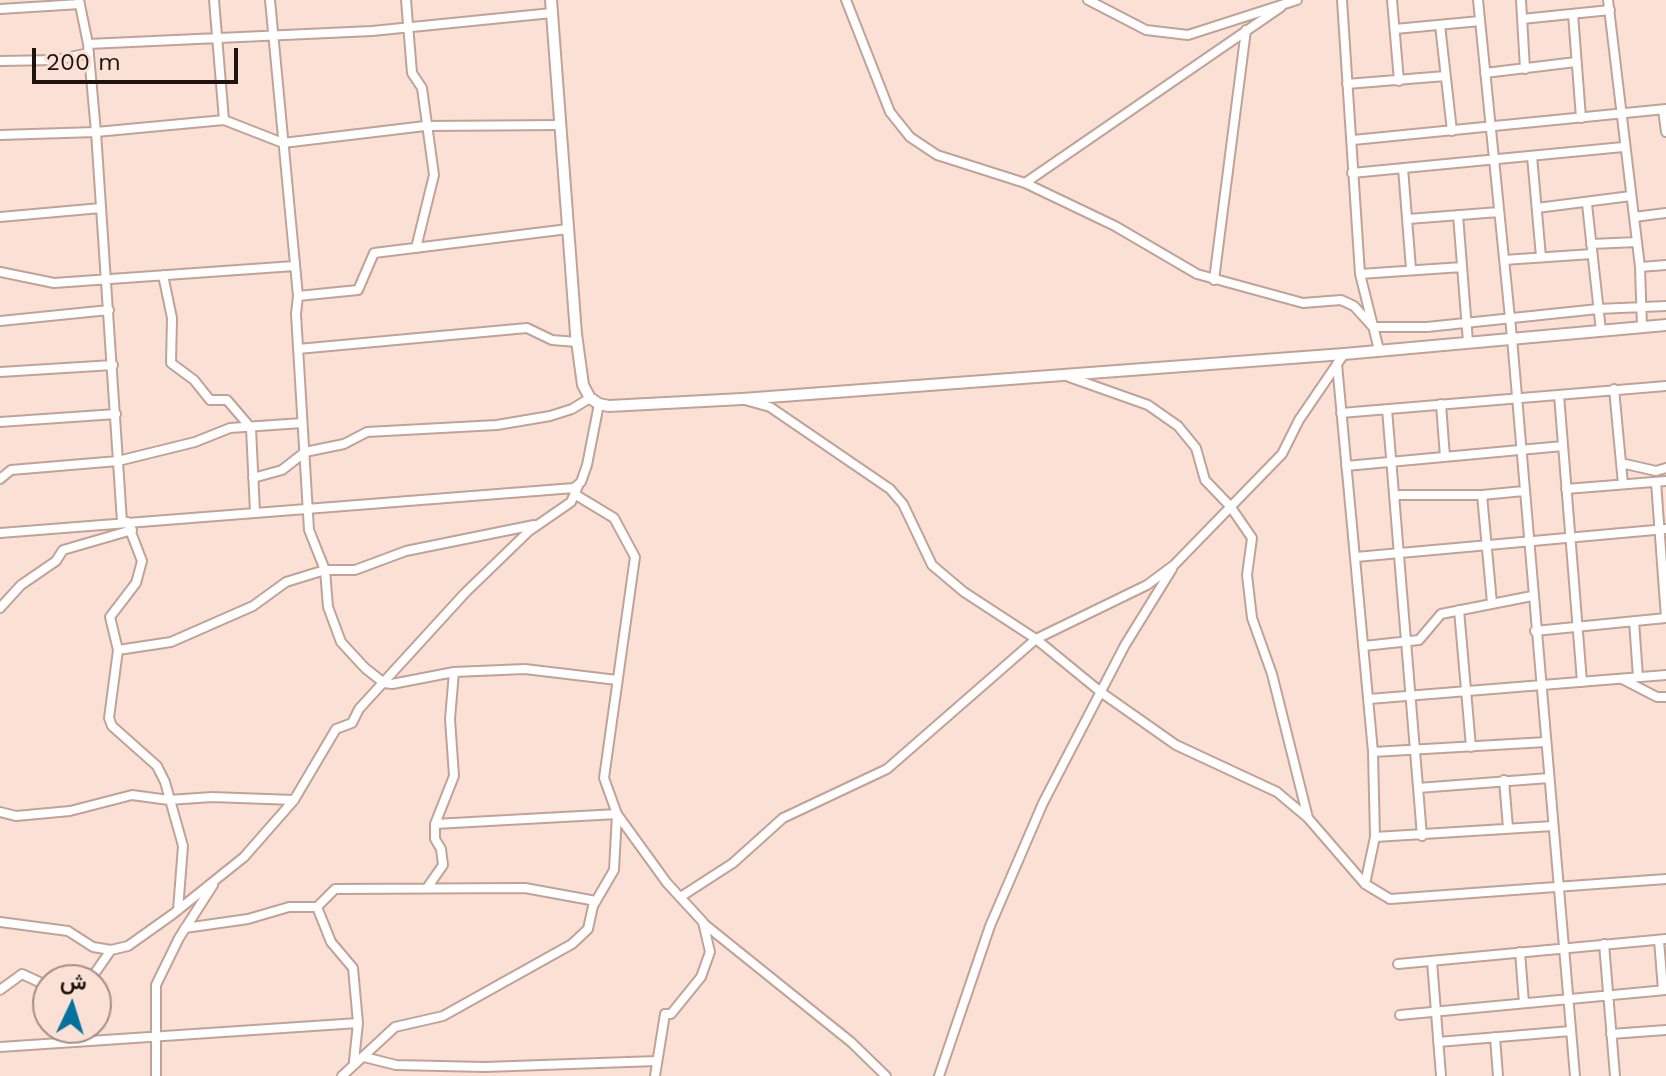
<!DOCTYPE html>
<meta charset="utf-8">
<style>
body{margin:0}
#map{position:relative;width:1666px;height:1076px;overflow:hidden;background:#fbe0d6;font-family:"Work Sans",Vazirmatn,sans-serif}
canvas{display:block}
.north{position:absolute;left:32px;top:964px;width:80px;height:80px;box-sizing:border-box;background:#fbe0d6;border:2px solid #a38e86;border-radius:50%;rotate:4deg;font-size:22px;font-weight:700;line-height:32px;text-align:center;color:#1e130e}
.north::after{content:'';display:block;margin:auto;width:28px;height:36px;background:#03729d;clip-path:polygon(50% 0,100% 100%,50% 72%,0 100%)}
.scale{position:absolute;left:32px;top:48px;width:206px;height:36px;box-sizing:border-box;border:4px solid #1e130e;border-top:0;padding-left:10px;font-size:24px;line-height:28px;white-space:nowrap;color:#1e130e;-webkit-text-stroke:6px #fbe0d6;paint-order:stroke}
</style>
<div id="map">
<canvas width="1666" height="1076"></canvas>
<div class="north">ش</div>
<div class="scale">200 m</div>
</div>
<script>
const c = document.querySelector('canvas').getContext('2d');
c.lineJoin = 'round';
const poly = rows => new Path2D(rows.map(r => 'M' + r).join(''));
function stroke(path, color, width, dash) { c.strokeStyle = color; c.lineWidth = width; c.lineCap = dash ? 'butt' : 'round'; c.setLineDash(dash || []); c.stroke(path); }
const minor = poly([
 [79,0,88,44,96,132,122,522],
 [214,0,224,120],
 [270,0,298,296,296,314,309,530,325,570,328,607,341,642,365,668,384,683,392,684,454,672,525,669,617,680],
 [406,0,412,73,422,88,434,175,416,248],
 [846,0,890,112,910,137,937,155,1025,183,1115,226,1197,274,1303,303,1341,300,1354,306,1373,327,1427,327,1598,309,1666,306],
 [1088,0,1146,30,1188,35,1297,0],
 [1342,0,1360,274,1379,350],
 [1392,0,1399,81],
 [1478,0,1512,338,1575,1076],
 [1521,0,1525,69],
 [1608,0,1640,267,1642,327],
 [0,9,80,4],
 [1573,14,1581,118],
 [1522,19,1610,10],
 [1440,25,1452,131],
 [1395,29,1480,21],
 [88,44,372,31,552,13],
 [0,61,56,60,89,53],
 [1485,73,1576,62],
 [1347,84,1445,76],
 [1663,110,1666,132],
 [0,135,96,132,224,120,283,143,425,126,561,125],
 [1353,140,1666,109],
 [1532,156,1541,257],
 [1403,168,1411,269],
 [1352,173,1623,147],
 [1025,183,1281,7],
 [1587,204,1601,331],
 [1537,208,1631,196],
 [1458,215,1468,342],
 [0,217,101,208],
 [1634,217,1666,213],
 [1408,219,1499,212],
 [1591,244,1637,242],
 [1504,260,1592,254],
 [1640,267,1666,265],
 [0,272,54,283,294,266],
 [1360,274,1462,267],
 [163,275,172,318,171,363,194,380,210,400,227,400,251,428,255,512],
 [1214,280,1246,30],
 [298,296,358,290,374,253,568,229],
 [0,321,109,310],
 [298,349,527,328,552,340,577,342],
 [1337,364,1373,752,1375,837,1365,884],
 [0,372,113,365],
 [1069,377,1148,405,1178,426,1196,448,1205,480,1230,506,1252,538,1247,575,1252,618,1272,674,1308,818],
 [1614,389,1623,484],
 [1559,395,1582,682],
 [745,400,770,407,890,489,903,504,932,565,964,592,1036,639,1102,693,1176,745,1277,792,1308,818,1365,884,1390,899,1666,879],
 [1441,404,1445,457],
 [1387,409,1422,836],
 [1341,413,1666,386],
 [0,422,116,414],
 [1621,463,1656,471,1666,468],
 [1346,466,1563,446],
 [253,478,282,470,305,452,344,444,367,432,497,425,550,416,572,409,590,398],
 [0,479,11,470,118,461,195,442,230,428,302,423],
 [1656,482,1666,618],
 [1566,489,1666,481],
 [1395,495,1482,495,1524,491],
 [1482,495,1492,603],
 [127,522,142,561,136,583,110,617,118,650,109,718,112,726,157,766,165,782,183,846,178,910],
 [0,533,574,488,581,482,587,465,599,404],
 [1356,557,1666,529],
 [0,608,21,585,56,561,63,550,132,530],
 [1459,610,1471,747],
 [1634,621,1638,677],
 [1535,631,1666,618],
 [1364,646,1419,640,1441,614,1532,596],
 [118,650,171,642,253,606,286,582,325,570,355,570,406,551,534,525],
 [1622,679,1657,697,1666,697],
 [1369,699,1666,675],
 [1373,752,1546,742],
 [1504,780,1508,828],
 [1418,788,1549,778],
 [0,812,16,816,70,811,132,795,169,800,212,797,294,800],
 [435,824,617,814,667,883,703,922,710,952,701,977,671,1014,665,1014,655,1076],
 [1375,837,1553,826],
 [427,888,443,865,441,849,435,839,435,824,454,776,450,719,454,672],
 [682,896,733,863,783,818,887,769,1036,639,1147,585,1174,565,1282,454,1299,420,1344,354],
 [317,907,331,942,353,968,358,1023,354,1061],
 [0,922,68,931,93,947,111,950,128,946,173,914,244,857,294,800,336,729,352,723,359,709,465,593,529,531,571,502,578,486],
 [703,923,851,1042,886,1076],
 [185,928,248,919,289,907,317,907,335,889,525,888,596,901],
 [1659,940,1663,990],
 [1604,944,1615,1076],
 [1520,952,1524,1003],
 [1432,961,1441,1076],
 [1398,964,1666,939],
 [90,980,111,950],
 [0,990,22,974,48,986],
 [1400,1015,1666,990],
 [1611,1034,1666,1030],
 [1495,1037,1498,1076],
 [1438,1042,1571,1031],
 [0,1047,358,1023],
 [364,1057,396,1065,485,1067,657,1061],
 [156,1076,156,985,179,938,213,885],
 [342,1076,395,1027,443,1016,572,944,588,929,593,906,614,870,617,814,604,778,635,557,614,518,576,495],
 [939,1076,990,926,1043,803,1125,645,1172,569]
]);
const tertiary = poly([
 [551,0,576,334,583,385,590,398,599,404,609,406,742,399,1344,354,1666,325]
]);
stroke(minor, '#c2a296', 12);
stroke(tertiary, '#c2a296', 14);
stroke(minor, '#fff', 8);
stroke(tertiary, '#fff', 10);
</script>
